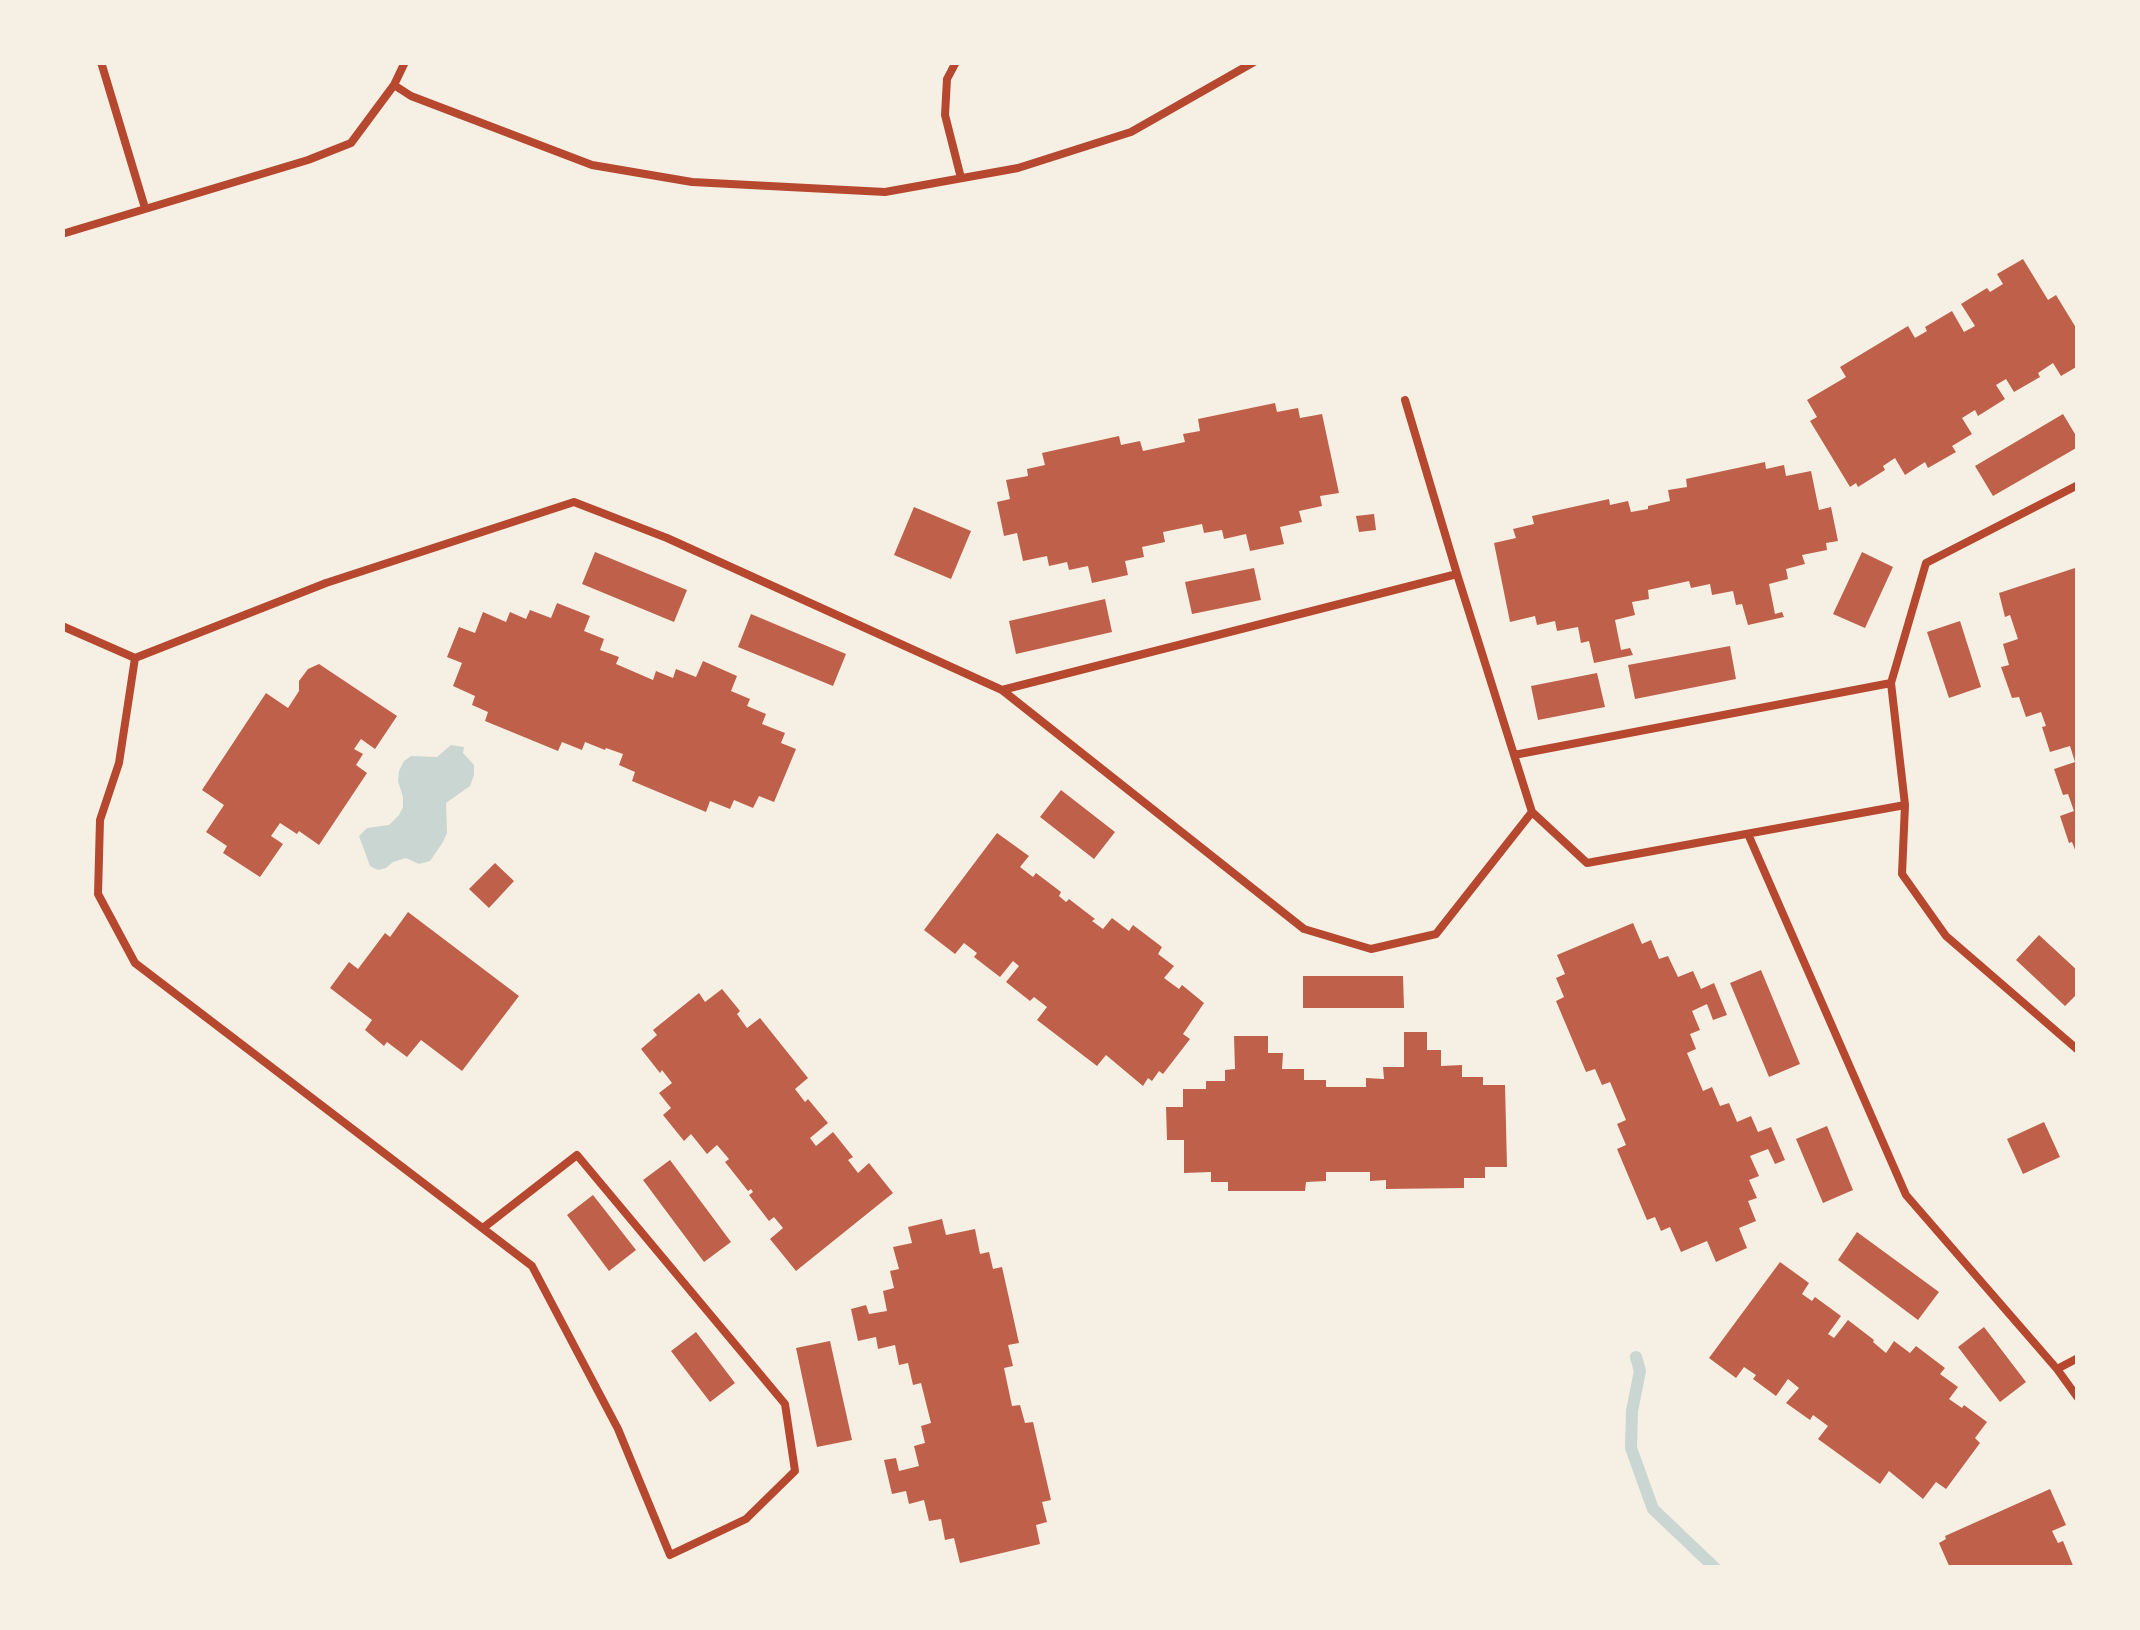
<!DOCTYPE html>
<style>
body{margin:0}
#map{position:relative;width:2140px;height:1630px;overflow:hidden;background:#f6efe4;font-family:Raleway,sans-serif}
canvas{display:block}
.frame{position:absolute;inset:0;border:65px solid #f6efe4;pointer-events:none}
</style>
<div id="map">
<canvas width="2140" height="1630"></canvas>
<div class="frame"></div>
</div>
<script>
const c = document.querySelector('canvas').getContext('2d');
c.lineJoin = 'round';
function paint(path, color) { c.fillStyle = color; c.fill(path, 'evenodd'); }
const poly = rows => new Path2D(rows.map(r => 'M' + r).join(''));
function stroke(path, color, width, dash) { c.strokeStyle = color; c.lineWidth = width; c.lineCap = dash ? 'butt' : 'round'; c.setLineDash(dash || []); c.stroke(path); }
const water = poly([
 [451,745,464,747,463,753,474,765,474,775,470,786,446,803,447,833,443,842,430,861,419,864,406,858,393,862,386,868,378,870,370,866,359,836,367,828,389,825,399,815,403,807,403,797,398,781,399,771,404,761,411,756,437,757]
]);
const stream = poly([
 [1636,1357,1640,1371,1632,1411,1631,1448,1653,1509,1715,1568]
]);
const building = poly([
 [2023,259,2048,300,2056,295,2078,331,2078,366,2061,376,2053,363,2038,373,2040,377,2014,392,2006,379,1996,385,2005,399,1978,416,1975,410,1962,418,1972,434,1952,446,1956,452,1928,468,1925,462,1905,475,1895,458,1883,466,1885,470,1858,487,1856,483,1850,487,1810,421,1817,417,1807,400,1846,377,1840,367,1908,326,1915,338,1927,331,1925,327,1952,311,1964,332,1975,326,1961,304,1987,288,1990,292,2003,284,1997,274],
 [1275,403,1277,412,1298,408,1300,418,1322,414,1339,493,1320,496,1322,506,1299,511,1302,522,1280,527,1284,544,1250,551,1246,534,1224,539,1222,530,1204,533,1202,524,1163,532,1165,542,1142,547,1144,557,1125,561,1128,575,1092,583,1088,566,1069,570,1067,562,1049,566,1047,556,1023,561,1017,533,1004,536,997,502,1010,499,1006,480,1028,476,1027,469,1045,465,1042,453,1119,436,1121,445,1140,441,1143,451,1185,442,1183,434,1200,431,1198,419],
 [2063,414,2078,439,2078,447,1993,496,1975,466],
 [1765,462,1766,469,1784,465,1786,476,1811,471,1819,510,1831,507,1838,541,1826,543,1827,550,1802,555,1805,564,1786,569,1788,579,1769,584,1775,614,1782,612,1784,617,1748,625,1742,604,1736,605,1733,591,1712,595,1710,584,1691,588,1689,581,1648,590,1649,599,1632,602,1635,615,1615,620,1621,650,1630,648,1633,655,1594,663,1589,641,1581,643,1578,627,1557,631,1555,621,1537,625,1535,616,1510,622,1494,543,1516,538,1513,529,1534,524,1532,516,1609,499,1610,505,1628,501,1631,512,1648,509,1648,506,1670,501,1668,490,1687,487,1686,479],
 [914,507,971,531,951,579,894,555],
 [1374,514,1376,530,1359,532,1356,516],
 [595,552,687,590,674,622,582,584],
 [1862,552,1893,567,1865,628,1833,614],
 [2078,567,2078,855,2077,855,2072,842,2069,843,2060,816,2074,811,2068,794,2063,795,2054,769,2075,762,2070,746,2050,752,2042,727,2046,726,2041,712,2026,717,2019,697,2012,698,2001,667,2009,665,2003,644,2018,639,2010,615,2005,617,1999,593],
 [1254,568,1261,600,1192,614,1185,582],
 [1105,599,1112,632,1016,654,1009,621],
 [557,603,590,616,584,631,604,639,600,650,619,657,616,664,653,680,656,671,673,678,676,669,696,677,703,661,737,676,731,691,750,699,747,706,766,714,762,724,785,733,781,743,796,749,774,802,759,796,753,808,734,800,730,809,710,801,706,812,632,781,635,772,619,765,623,754,606,748,605,750,585,742,582,750,562,742,558,751,485,721,488,712,472,705,475,696,453,686,462,663,447,657,459,627,475,633,483,612,506,622,510,612,526,619,530,610,551,618],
 [751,614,846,654,833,686,738,647],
 [1960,621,1981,687,1949,698,1927,632],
 [1730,646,1736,679,1635,699,1628,665],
 [319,664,397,716,375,749,361,739,354,749,363,754,356,765,367,773,319,845,299,831,297,834,280,823,271,836,283,844,260,877,223,853,227,846,206,832,224,805,202,790,266,693,288,708,299,691,299,681,308,669],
 [1597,673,1605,707,1538,720,1531,686],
 [1061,790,1115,832,1094,859,1040,817],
 [997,833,1029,856,1020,867,1033,877,1036,873,1061,892,1059,896,1066,902,1069,899,1095,919,1092,921,1103,929,1112,918,1129,931,1133,925,1162,947,1158,954,1174,966,1164,978,1179,989,1182,985,1204,1003,1183,1034,1190,1039,1163,1074,1159,1071,1152,1081,1148,1078,1143,1086,1106,1055,1097,1066,1037,1020,1047,1007,1034,997,1030,1001,1006,982,1019,966,1013,961,1000,977,974,957,977,953,964,943,955,954,924,930],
 [495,863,514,881,489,908,469,889],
 [408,912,519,996,462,1071,421,1040,407,1057,387,1042,384,1046,365,1030,372,1020,330,988,349,962,358,969,385,933,390,937],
 [1633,923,1642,944,1651,940,1659,959,1668,956,1678,977,1693,971,1701,989,1714,983,1727,1015,1713,1020,1707,1004,1692,1011,1700,1030,1690,1034,1696,1049,1687,1053,1703,1091,1712,1087,1720,1106,1729,1103,1737,1122,1751,1116,1758,1132,1771,1127,1785,1160,1775,1164,1768,1149,1750,1156,1759,1176,1749,1180,1757,1198,1748,1201,1756,1221,1739,1228,1747,1248,1716,1262,1707,1241,1681,1252,1670,1227,1661,1231,1655,1217,1647,1220,1617,1149,1626,1145,1617,1124,1626,1120,1610,1082,1602,1085,1595,1069,1586,1072,1556,1001,1564,997,1556,978,1565,974,1557,955],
 [2039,935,2078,971,2078,993,2065,1006,2016,960],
 [1761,970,1800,1064,1769,1077,1730,983],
 [1303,976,1403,976,1404,1008,1303,1008],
 [722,989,740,1011,737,1014,747,1028,760,1018,808,1078,795,1089,805,1102,808,1099,828,1123,810,1138,816,1146,833,1132,853,1157,848,1160,858,1173,869,1163,893,1193,796,1271,770,1239,783,1228,774,1217,769,1221,749,1195,753,1192,751,1189,748,1191,725,1162,729,1159,717,1145,707,1154,691,1134,684,1141,663,1115,671,1108,659,1093,672,1083,662,1070,660,1073,641,1049,657,1035,653,1030,699,993,705,1002],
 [1404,1032,1427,1032,1427,1050,1441,1050,1441,1066,1462,1065,1462,1077,1483,1077,1483,1085,1505,1085,1507,1167,1485,1167,1485,1178,1464,1178,1464,1188,1386,1189,1386,1180,1370,1181,1370,1172,1326,1172,1326,1181,1306,1182,1305,1191,1228,1191,1228,1182,1211,1182,1211,1172,1184,1173,1184,1140,1167,1140,1166,1107,1183,1107,1183,1089,1206,1089,1206,1081,1225,1081,1225,1070,1235,1069,1234,1036,1268,1036,1268,1053,1283,1053,1282,1069,1304,1069,1304,1080,1326,1080,1326,1087,1366,1087,1366,1078,1384,1079,1383,1067,1404,1067],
 [2044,1122,2060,1157,2023,1174,2007,1139],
 [1827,1126,1853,1190,1823,1203,1796,1139],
 [670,1160,731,1242,704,1262,643,1180],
 [593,1195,636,1250,609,1271,567,1215],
 [942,1219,946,1235,975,1229,980,1254,989,1252,993,1269,1002,1267,1019,1343,1008,1345,1013,1366,1004,1368,1012,1406,1020,1405,1025,1423,1033,1422,1051,1500,1042,1502,1047,1522,1036,1525,1040,1544,960,1563,954,1538,945,1540,941,1519,929,1521,924,1500,909,1504,906,1491,892,1494,884,1460,896,1458,899,1471,919,1466,914,1446,925,1443,921,1426,931,1423,921,1383,913,1385,908,1363,899,1365,895,1345,878,1349,876,1337,858,1341,851,1309,866,1305,869,1314,887,1311,883,1291,894,1288,890,1271,899,1269,893,1247,912,1243,908,1227],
 [1857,1232,1939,1292,1918,1320,1838,1260],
 [1780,1262,1809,1283,1802,1294,1812,1301,1815,1297,1841,1316,1828,1334,1834,1338,1848,1320,1874,1340,1873,1342,1886,1353,1894,1341,1910,1353,1916,1346,1945,1368,1940,1374,1958,1387,1949,1399,1962,1408,1964,1405,1987,1422,1975,1438,1980,1443,1946,1489,1936,1482,1923,1499,1889,1471,1880,1484,1818,1439,1828,1426,1813,1415,1810,1420,1786,1403,1799,1388,1788,1379,1776,1396,1753,1379,1756,1375,1744,1367,1736,1378,1709,1358],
 [1984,1327,2026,1382,2000,1402,1958,1347],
 [696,1332,735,1383,710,1402,671,1351],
 [830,1341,852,1440,817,1447,796,1348],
 [2050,1489,2066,1525,2052,1531,2058,1543,2063,1541,2074,1568,1963,1568,1962,1565,1950,1568,1939,1543,1946,1539,1945,1536]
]);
const service = poly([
 [101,62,145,208],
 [405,62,394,85,411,96,592,165,692,182,885,192,1018,168,1131,132,1254,62],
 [956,62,947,79,945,115,961,178],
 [62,234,308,160,351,143,394,85],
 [1405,400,1457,574,1532,812,1587,863,1905,805],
 [62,626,135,658],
 [1891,683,1905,805,1902,874,1946,936,2078,1050],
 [1002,690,1457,574],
 [1514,755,1891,683,1926,563,2078,485],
 [1748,834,1906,1195,2057,1369,2078,1398],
 [483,1228,577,1155,785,1404,795,1471,746,1519,670,1555,618,1429,532,1266,135,963,98,894,100,820,119,763,135,658,326,583,574,502,667,538,1002,690,1304,929,1371,949,1436,934,1532,812],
 [2057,1369,2078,1358]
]);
paint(water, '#c9d6d2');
stroke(stream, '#c9d6d2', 12);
paint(building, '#bf614a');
stroke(service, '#b5482f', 8);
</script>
